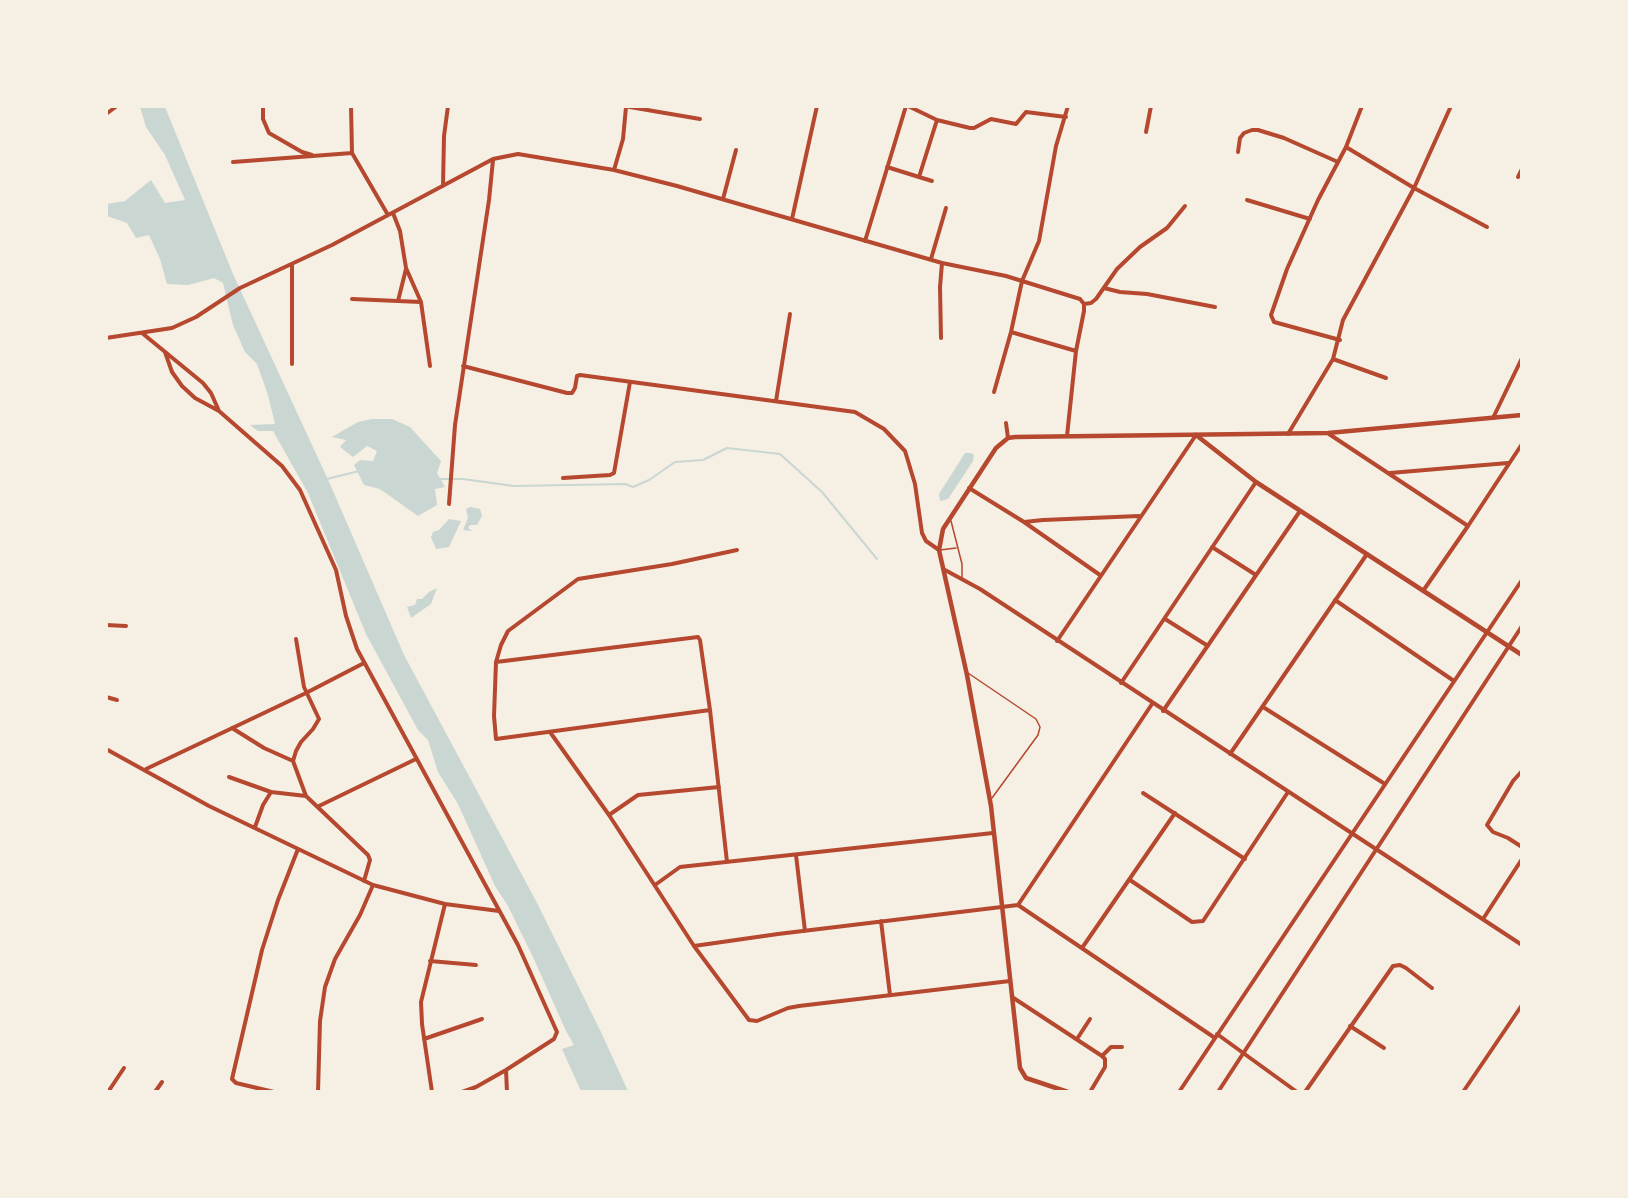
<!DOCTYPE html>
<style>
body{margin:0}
#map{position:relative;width:1628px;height:1198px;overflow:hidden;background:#f6efe4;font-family:"PT Sans",sans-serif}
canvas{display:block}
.frame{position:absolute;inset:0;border:108px solid #f6efe4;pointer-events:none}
</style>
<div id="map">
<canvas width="1628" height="1198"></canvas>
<div class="frame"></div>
</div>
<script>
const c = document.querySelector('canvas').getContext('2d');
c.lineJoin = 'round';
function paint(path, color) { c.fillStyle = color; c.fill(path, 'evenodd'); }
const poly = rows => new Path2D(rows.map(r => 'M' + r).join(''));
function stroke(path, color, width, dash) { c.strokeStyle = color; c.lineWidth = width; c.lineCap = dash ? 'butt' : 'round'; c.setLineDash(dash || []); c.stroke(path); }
const water = poly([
 [140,107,165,107,233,274,330,484,404,655,536,901,600,1030,628,1091,581,1091,562,1049,574,1045,566,1031,533,957,508,906,495,886,458,804,438,772,428,740,418,730,366,634,308,493,273,431,258,431,250,425,275,424,268,395,257,364,245,352,233,325,223,283,214,278,188,285,167,284,160,259,149,235,136,238,127,223,107,216,107,204,125,201,151,180,165,203,185,200,165,155,146,127],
 [372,419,392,419,410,427,441,461,437,473,445,487,435,489,437,505,418,516,380,489,364,485,354,465,360,460,373,461,377,451,367,446,353,457,340,447,346,440,332,437,358,422],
 [965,453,971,453,974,455,973,461,948,499,940,501,939,494],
 [470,507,480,509,482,516,477,525,470,525,468,528,472,531,463,530,468,518,466,509],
 [449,519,461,521,449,547,436,549,431,537,433,532,439,530],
 [437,588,431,604,411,618,407,607,415,605,417,599,422,599,429,592]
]);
const stream = poly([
 [327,479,359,471],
 [439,479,463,479,514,486,625,484,633,487,649,480,675,462,703,460,727,448,780,454,822,492,877,559]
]);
const service = poly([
 [951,521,962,564,962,578],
 [940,550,956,548],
 [968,673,1036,719,1040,727,1038,735,992,798]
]);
const minor = poly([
 [263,106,263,119,269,133,302,152,312,155],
 [351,106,352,153,388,215],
 [624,106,700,119],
 [908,106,937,120,970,128,974,128,991,119,1016,124,1026,112,1066,117],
 [106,114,117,106],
 [1146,132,1151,106],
 [1346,147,1414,188,1487,227],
 [1238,152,1240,138,1244,133,1252,130,1258,130,1284,138,1338,162],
 [233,162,352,153],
 [887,167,919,177],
 [614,170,623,139,626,107],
 [1518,177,1522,169],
 [932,181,919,177,937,120],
 [443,186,444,136,448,106],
 [723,199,736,150],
 [1247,200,1310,219],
 [393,213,400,231,406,268,421,302,430,366],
 [792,219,817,106],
 [865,241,906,106],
 [931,259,946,208],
 [1104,288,1120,292,1147,294,1215,307],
 [352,299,421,302],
 [398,301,406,269],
 [1084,304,1091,303,1096,299,1117,269,1140,247,1167,228,1185,206],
 [1011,332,1076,351],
 [142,333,203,383,211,393,219,411,282,466,300,490,336,570,346,616,357,649,518,945,557,1032,554,1039,506,1070,476,1087,462,1092],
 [106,338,172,328,196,317,240,288,332,245,493,159,518,154,614,170,677,186,942,263,1006,276,1080,299,1084,304,1084,311,1076,351,1067,436],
 [941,338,940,287,942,263],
 [1340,340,1274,322,1271,315,1287,269,1318,200,1346,147,1362,106],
 [165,352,172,372,182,386,195,398,219,411],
 [1333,359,1386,378],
 [292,364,292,265],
 [463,366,567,393,572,393,575,388,577,376,580,375,855,412,884,429,905,451,915,484,922,533,926,541,939,550],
 [994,392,1011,332,1022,281,1039,241,1056,146,1068,106],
 [776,401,790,314],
 [1493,418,1522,358],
 [1006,423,1008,438],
 [1288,434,1333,359,1343,320,1414,188,1451,106],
 [1329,434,1468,526],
 [1390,473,1508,463],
 [563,478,610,475,614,473,630,382],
 [969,488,1024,522,1100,575],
 [449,504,455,425,489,200,493,160],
 [1024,522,1043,520,1139,516],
 [1212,547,1256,575],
 [945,570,980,589,1522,945],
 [1423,591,1468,526,1522,444],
 [1335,600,1454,681],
 [1165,619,1208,646],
 [106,625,126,626],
 [1057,641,1196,435],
 [496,662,698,637,700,640,710,710,727,862],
 [1121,683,1256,482],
 [106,697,117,700],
 [1263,707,1385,784],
 [710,710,496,739,494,716,496,662,501,645,508,631,578,579,672,564,737,550],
 [1163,711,1300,511],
 [232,728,264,748,293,761,306,796,368,855,370,860,364,881],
 [550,732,609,815,694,946,749,1020,757,1021,788,1008,799,1006,1010,981],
 [106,749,209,806,373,885,445,904,499,911],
 [1230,754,1367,554],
 [293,761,296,751,301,742,313,729,319,719,304,687,296,639],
 [146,769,306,693,364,663],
 [1522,771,1513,781,1487,825,1493,832,1508,838,1522,847],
 [229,777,271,792],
 [1143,793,1245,859],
 [319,806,416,759],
 [609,815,638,795,719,787],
 [255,827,263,805,271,792,306,796],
 [796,855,805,931],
 [1130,880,1192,922,1203,921,1288,792],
 [655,885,680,867,689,866,993,833],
 [1018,905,1152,704],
 [1018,905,1215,1038],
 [1483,919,1522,859],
 [881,921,890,995],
 [694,946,778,934,1018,905],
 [1082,948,1175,813],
 [430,961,476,965],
 [1012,997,1102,1056,1105,1059,1105,1067,1090,1092],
 [1350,1026,1384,1048],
 [1217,1034,1297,1092],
 [424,1039,482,1019],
 [1077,1039,1090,1019],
 [1102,1056,1111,1047,1122,1047],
 [506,1070,507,1092],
 [108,1092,124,1068],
 [155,1092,162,1082],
 [274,1092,236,1083,232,1079,262,950,278,900,298,849],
 [318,1092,320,1021,325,987,335,959,360,915,373,885],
 [432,1092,422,1024,421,1002,445,904],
 [1179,1092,1522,580],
 [1218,1092,1522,626],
 [1305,1092,1393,966,1400,965,1406,968,1432,988],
 [1463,1092,1522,1005]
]);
const tertiary = poly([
 [1196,435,1256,482,1522,655]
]);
const secondary = poly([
 [1068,1092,1026,1078,1020,1068,991,806,967,675,939,550,943,529,996,448,1008,438,1015,437,1328,433,1522,415]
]);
paint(water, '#c9d6d2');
stroke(stream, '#c9d6d2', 2);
stroke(service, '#b5482f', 1.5);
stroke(minor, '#b5482f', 4);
stroke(tertiary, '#b5482f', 4.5);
stroke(secondary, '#b5482f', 4.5);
</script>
